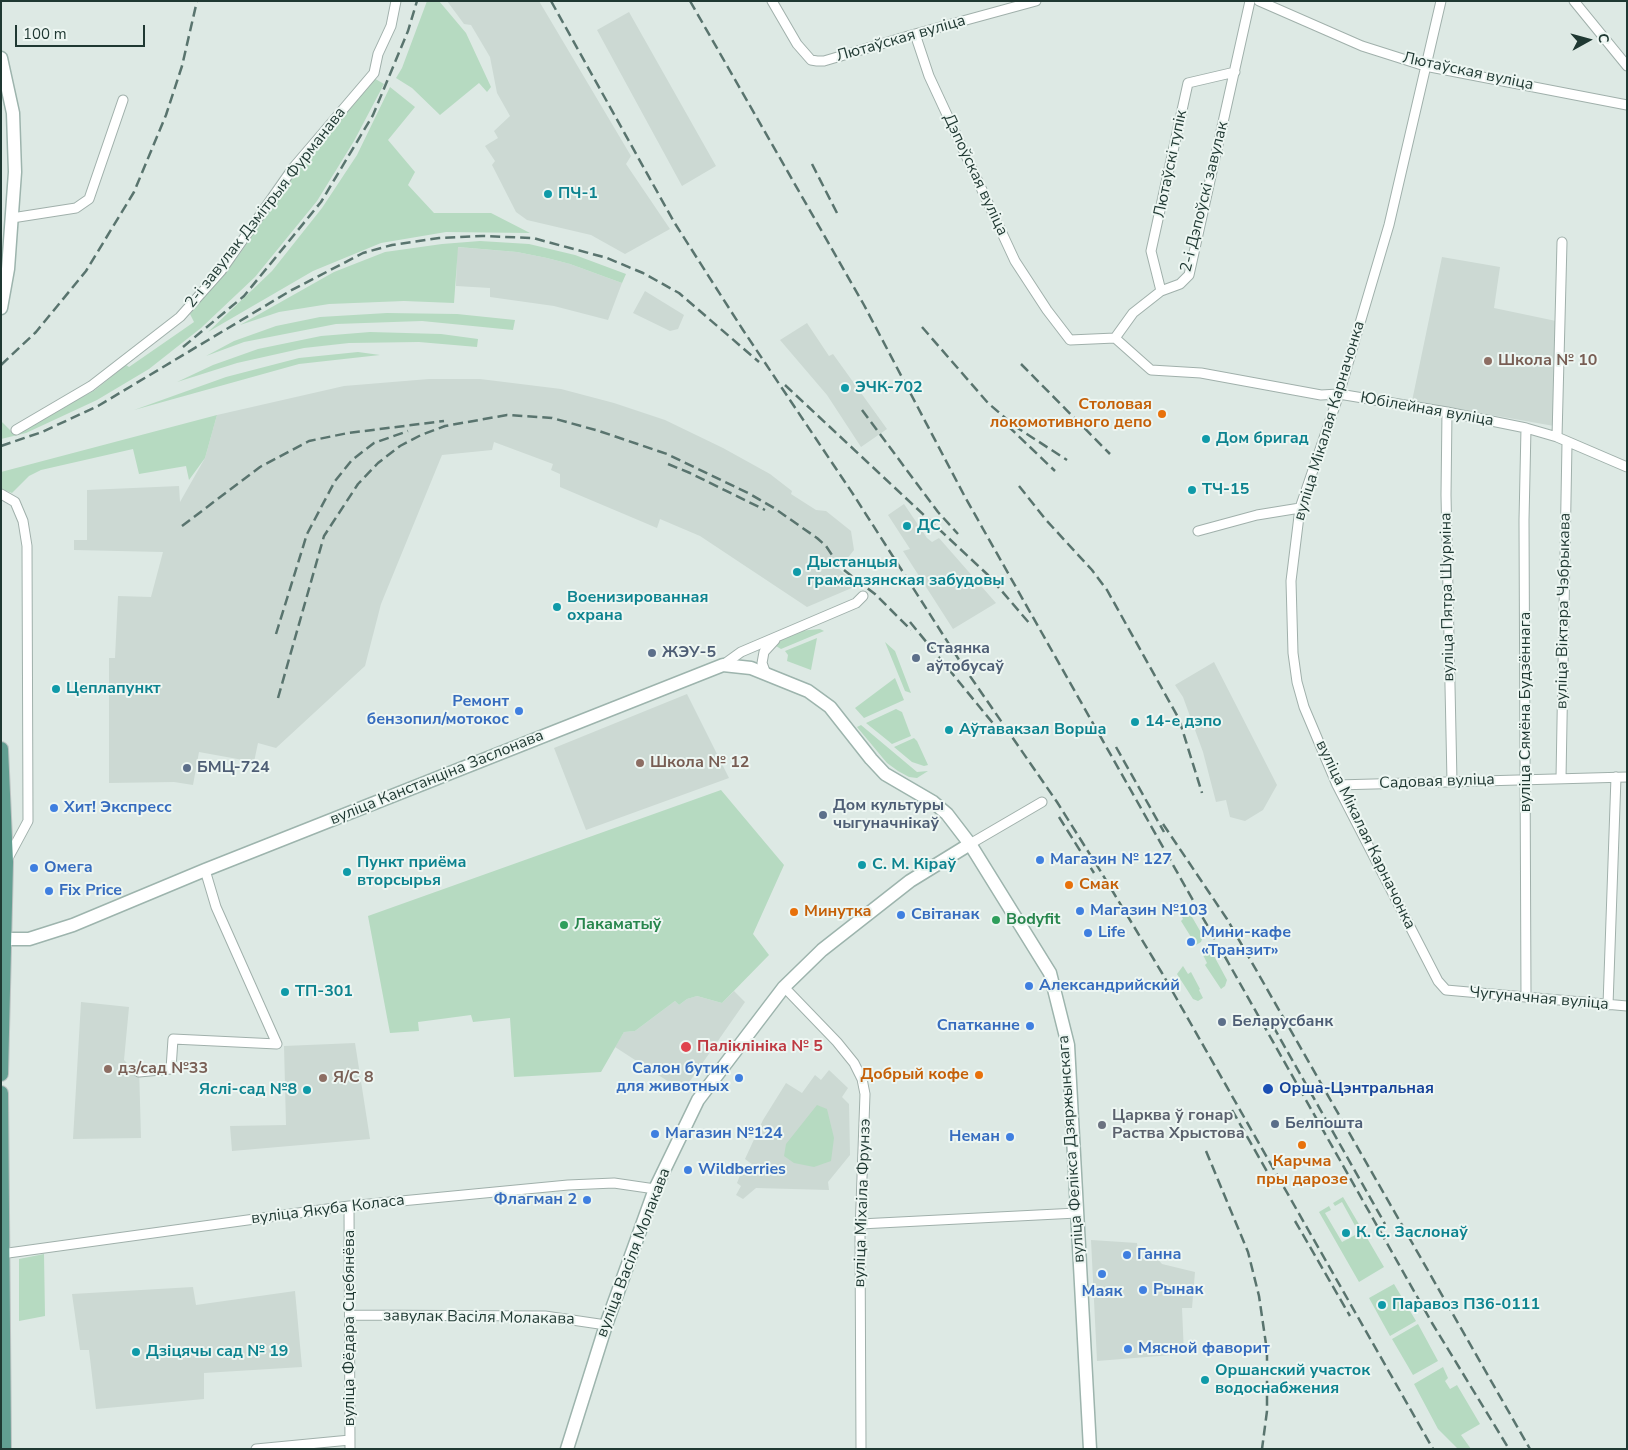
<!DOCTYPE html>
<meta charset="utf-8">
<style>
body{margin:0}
#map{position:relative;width:1628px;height:1450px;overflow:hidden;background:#dde9e4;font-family:"Nunito Sans",sans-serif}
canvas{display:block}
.frame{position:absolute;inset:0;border:2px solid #1f3832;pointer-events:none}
.north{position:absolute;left:1563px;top:15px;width:50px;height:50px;-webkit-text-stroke:4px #edf6f2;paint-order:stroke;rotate:83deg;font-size:14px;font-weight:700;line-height:20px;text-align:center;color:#1f3832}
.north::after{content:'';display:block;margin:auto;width:18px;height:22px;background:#1f3832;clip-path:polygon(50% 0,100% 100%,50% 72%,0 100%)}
.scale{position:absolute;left:15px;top:25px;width:130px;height:22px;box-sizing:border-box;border:2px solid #1f3832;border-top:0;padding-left:6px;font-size:15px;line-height:18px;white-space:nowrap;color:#1f3832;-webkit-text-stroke:4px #edf6f2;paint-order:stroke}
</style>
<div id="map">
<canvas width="1628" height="1450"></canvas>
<div class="frame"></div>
<div class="north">С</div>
<div class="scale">100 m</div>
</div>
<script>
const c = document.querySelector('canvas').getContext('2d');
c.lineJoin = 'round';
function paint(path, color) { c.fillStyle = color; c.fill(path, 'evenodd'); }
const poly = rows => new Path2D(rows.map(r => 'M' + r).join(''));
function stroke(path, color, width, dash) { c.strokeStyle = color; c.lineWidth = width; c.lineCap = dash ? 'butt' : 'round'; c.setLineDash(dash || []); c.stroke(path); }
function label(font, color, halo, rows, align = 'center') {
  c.font = font + ' "Nunito Sans",sans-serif'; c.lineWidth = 4; c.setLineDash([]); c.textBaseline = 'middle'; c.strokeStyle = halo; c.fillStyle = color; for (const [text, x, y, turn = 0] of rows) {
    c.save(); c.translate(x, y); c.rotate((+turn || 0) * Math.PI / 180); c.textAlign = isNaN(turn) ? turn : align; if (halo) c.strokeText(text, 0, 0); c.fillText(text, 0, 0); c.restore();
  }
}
const built = poly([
 [447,1,539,1,631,156,626,164,670,229,625,254,591,235,527,220,516,212,492,165,495,161,485,146,498,138,494,131,510,116,497,93,490,57,471,25,464,24],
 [629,12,716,166,682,186,597,30],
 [457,247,517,252,547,258,570,264,622,283,608,320,554,306,490,297,490,288,456,286],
 [1442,257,1500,267,1494,308,1556,321,1554,426,1412,401],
 [645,291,684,315,678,329,670,331,633,313],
 [807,323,829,356,833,354,887,429,861,447,827,395,780,340],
 [429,379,480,379,561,389,614,403,665,420,723,448,770,474,792,491,791,494,816,510,826,511,851,531,854,550,839,569,854,582,854,587,807,607,700,536,660,519,657,528,560,487,560,474,551,470,553,464,494,442,492,450,442,455,381,604,365,666,276,748,258,743,254,762,199,752,193,785,174,782,109,783,109,658,115,658,118,596,151,597,163,552,74,550,74,540,87,540,87,490,179,486,180,502,205,458,217,415,344,386],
 [904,504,927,538,932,542,939,538,996,603,953,629,903,551,910,549,888,515],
 [1214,662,1277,785,1263,810,1245,821,1230,817,1226,800,1216,802,1203,752,1183,697,1175,685],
 [687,694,729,778,586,830,554,748],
 [734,991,745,1002,683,1091,615,1047,624,1032,635,1031,675,1001,679,1005,687,999,697,996,722,1003],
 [81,1002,129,1007,124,1060,131,1067,139,1066,141,1138,73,1139],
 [355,1043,370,1139,232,1151,230,1126,286,1125,284,1046],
 [829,1070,848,1088,842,1097,849,1104,850,1155,828,1182,829,1190,756,1188,743,1199,736,1195,741,1186,737,1183,741,1173,748,1175,753,1165,745,1159,763,1120,786,1083,802,1093,815,1075,821,1080],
 [1091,1240,1137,1243,1139,1257,1154,1255,1162,1264,1195,1272,1192,1308,1182,1308,1184,1354,1097,1361],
 [193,1287,196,1305,295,1291,302,1367,204,1373,204,1399,96,1409,89,1350,80,1350,72,1294]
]);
const green = poly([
 [427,1,439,1,466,33,491,87,487,92,479,83,440,115,412,88,396,78,402,68],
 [372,77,384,84,354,141,317,201,255,277,201,328,149,369,97,400,26,433,1,439,1,421,14,434,95,390,126,365,129,367,194,322,190,314,239,255,296,171],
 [390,87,415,107,388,140,415,172,408,185,434,213,491,213,530,233,446,232,381,243,313,271,208,332,272,271,322,208,357,155],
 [480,241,529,244,575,255,626,274,622,283,570,264,547,258,517,252,458,247,454,303,404,301,329,304,279,312,240,325,334,272,385,252,442,244],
 [387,313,457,314,515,320,513,330,422,321,336,324,244,342,206,356,234,341,276,326,320,317],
 [370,332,441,334,478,339,477,347,419,342,349,343,304,348,237,363,177,382,213,365,258,349,321,336],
 [358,352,380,355,299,364,134,410,226,377,299,358],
 [217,415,205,458,189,480,186,466,139,474,133,449,41,470,29,476,12,493,1,489,1,472],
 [820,629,824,631,781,649,776,646,782,638,799,631],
 [817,638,811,670,787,661,788,655,785,651],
 [885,642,895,651,911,693,905,691],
 [895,678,904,700,864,718,855,708],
 [896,709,902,712,911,736,892,744,866,723],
 [861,725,917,772,928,771,917,778,909,777,898,771,887,763,857,727],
 [914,738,917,741,928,765,924,766,912,762,894,747],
 [721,790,784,865,753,934,769,955,722,1003,697,996,687,999,679,1005,675,1001,635,1031,624,1032,601,1072,514,1077,510,1018,473,1022,471,1015,418,1022,419,1031,390,1033,368,916],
 [1183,909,1188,910,1203,936,1201,942,1196,945,1181,921,1183,919,1179,911],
 [1207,953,1213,954,1227,980,1225,986,1221,989,1205,965,1207,963,1203,955],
 [1183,966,1188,974,1191,972,1200,989,1199,990,1203,998,1198,1001,1193,999,1177,974],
 [817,1105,827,1109,834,1138,831,1161,814,1167,794,1163,784,1156,786,1144],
 [1343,1197,1384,1267,1359,1282,1319,1212,1329,1206,1331,1210,1325,1213,1342,1242,1359,1233,1342,1202,1335,1206,1333,1203],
 [44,1254,45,1316,19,1321,19,1259],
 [1394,1284,1416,1321,1390,1336,1369,1298],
 [1418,1324,1438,1361,1413,1375,1392,1339],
 [1443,1367,1448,1378,1445,1381,1450,1389,1457,1385,1480,1424,1461,1435,1471,1449,1458,1449,1438,1429,1414,1384]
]);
const street = poly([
 [772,1,797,44,811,60,817,61,824,61,915,34,1036,1],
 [1259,1,1362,46,1425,66,1627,105],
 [1441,1,1389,225,1339,394,1300,508,1291,581,1293,653,1297,682,1304,707,1337,785,1438,981,1446,990,1627,1006],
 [1574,1,1627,66],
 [915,34,929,76,1015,261,1047,310,1070,340,1115,338,1133,313,1161,291,1180,284,1189,275,1250,1],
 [12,218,76,208,89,199,123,100],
 [1161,291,1151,251,1188,83,1235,72],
 [1115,338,1151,370,1201,373,1321,395,1339,394,1447,412,1526,428,1557,437,1627,467],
 [1447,412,1446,495,1452,781],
 [16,430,91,386,180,317,221,271,293,168,374,73,378,54,391,26,396,1],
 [1557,437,1562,242],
 [1,494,15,502,23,521,27,546,28,821,7,860],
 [1198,531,1257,515,1300,508],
 [723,665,741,652,856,603,863,596],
 [766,674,762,663,764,652,775,640],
 [1561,778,1567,443],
 [1337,785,1627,777],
 [970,844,1042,802],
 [784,987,837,1042,854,1063,862,1079,865,1094,860,1233,861,1449],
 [1526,997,1524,520,1526,428],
 [1608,1005,1616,777],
 [139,1072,171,1069,173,1039,277,1044,216,907,205,870],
 [349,1206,350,1449],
 [860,1224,1077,1213],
 [1,1254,349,1206,568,1185,614,1183,655,1189],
 [351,1315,545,1316,606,1325],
 [256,1449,350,1440]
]);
const secondary = poly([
 [1,58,13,113,15,172,8,269,1,308],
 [3,939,29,939,73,925,205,870,723,665,751,668,808,691,830,707,871,759,885,774,933,802,947,814,970,844,1050,973,1068,1045,1090,1449],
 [567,1449,606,1325,655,1189,698,1100,784,987,822,950,910,881,970,844]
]);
const primary = poly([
 [1,749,6,862,1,1074],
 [1,1093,4,1449]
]);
const rail = poly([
 [551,1,674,222,743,330,853,494,963,666,1057,802,1101,872,1162,973,1433,1449],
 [690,1,864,305,965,497,1432,1323,1509,1449],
 [812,164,837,213],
 [922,327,988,403,1016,427,1067,460],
 [183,347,244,296,321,202,373,115,408,31,417,1],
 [1021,364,1110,454],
 [1,365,36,332,86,271,134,192,166,115,182,66,197,1],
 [785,385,988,575,1030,624],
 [862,410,938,512,958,534],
 [1008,426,1055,471],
 [1,446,42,432,98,406,290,291,363,253,392,245,439,238,483,236,533,238,607,258,643,273,679,293,759,362],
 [668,464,690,473,765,510],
 [1019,486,1046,520,1092,570,1107,590,1179,719,1202,793],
 [182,526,260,467,309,441,348,433,444,421],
 [910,622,1005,738],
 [276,634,307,534,335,481,352,460,374,443,408,431],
 [278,698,324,536,358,484,378,463,400,446,421,435,445,426,507,415,552,418,599,431,667,454,750,494,774,508,817,538,826,546,840,567,875,594,911,630],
 [1116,747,1164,832],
 [1059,817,1094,873],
 [1163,824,1227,919,1530,1449],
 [1273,1026,1385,1224],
 [1232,1110,1273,1182],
 [1206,1151,1248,1252,1259,1296,1267,1351,1267,1411,1262,1449],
 [1295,1221,1350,1316]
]);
const markers = [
 [548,194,5,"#0f9aa8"],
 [1488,361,5,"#8d6e63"],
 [845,388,5,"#0f9aa8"],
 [1162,414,5,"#e8710a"],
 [1206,439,5,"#0f9aa8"],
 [1192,490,5,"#0f9aa8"],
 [907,526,5,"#0f9aa8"],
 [797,572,5,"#0f9aa8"],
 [557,607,5,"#0f9aa8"],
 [652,653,5,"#5c6f8a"],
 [916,658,5,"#5c6f8a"],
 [56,689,5,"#0f9aa8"],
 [519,711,5,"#3f7fe0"],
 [1135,722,5,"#0f9aa8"],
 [949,730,5,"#0f9aa8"],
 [640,763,5,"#8d6e63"],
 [187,768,5,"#5c6f8a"],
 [54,808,5,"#3f7fe0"],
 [823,815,5,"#5c6f8a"],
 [1040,860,5,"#3f7fe0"],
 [862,865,5,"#0f9aa8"],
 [34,868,5,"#3f7fe0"],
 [347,872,5,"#0f9aa8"],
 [1069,885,5,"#e8710a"],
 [49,891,5,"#3f7fe0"],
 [1080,911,5,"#3f7fe0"],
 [794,912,5,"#e8710a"],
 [901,915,5,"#3f7fe0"],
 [996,920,5,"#2e9e5b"],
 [564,925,5,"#2e9e5b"],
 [1088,933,5,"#3f7fe0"],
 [1191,942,5,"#3f7fe0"],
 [1029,986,5,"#3f7fe0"],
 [285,992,5,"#0f9aa8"],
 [1222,1022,5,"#5c6f8a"],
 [1030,1026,5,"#3f7fe0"],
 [686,1047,6,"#e0444e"],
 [108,1069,5,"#8d6e63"],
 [979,1075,5,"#e8710a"],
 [323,1078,5,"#8d6e63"],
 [739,1078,5,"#3f7fe0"],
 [1268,1089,6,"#1a4fb4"],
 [307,1090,5,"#0f9aa8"],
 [1275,1124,5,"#5c6f8a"],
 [1102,1125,5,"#6b7280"],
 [655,1134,5,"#3f7fe0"],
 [1010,1137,5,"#3f7fe0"],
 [1302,1145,5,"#e8710a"],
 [688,1170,5,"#3f7fe0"],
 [587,1200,5,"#3f7fe0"],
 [1346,1233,5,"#0f9aa8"],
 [1127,1255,5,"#3f7fe0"],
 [1102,1274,5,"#3f7fe0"],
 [1143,1290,5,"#3f7fe0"],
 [1382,1305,5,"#0f9aa8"],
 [1128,1349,5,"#3f7fe0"],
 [136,1352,5,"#0f9aa8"],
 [1205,1380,5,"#0f9aa8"]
];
const streetNames = [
 ["Лютаўская вуліца",901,39,-16],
 ["Лютаўская вуліца",1468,72,12],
 ["Лютаўскі тупік",1171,164,-78],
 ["Дэпоўская вуліца",975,175,65],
 ["2-і Дэпоўскі завулак",1205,197,-76],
 ["2-і завулак Дзмітрыя Фурманава",266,208,-52],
 ["Юбілейная вуліца",1427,410,10],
 ["вуліца Мікалая Карначонка",1330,421,-73],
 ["вуліца Пятра Шурміна",1448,597,-91],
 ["вуліца Віктара Чэбрыкава",1564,611,-89],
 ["вуліца Сямёна Будзённага",1526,712,-90],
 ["вуліца Канстанціна Заслонава",437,778,-22],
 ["Садовая вуліца",1437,782,-2],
 ["вуліца Мікалая Карначонка",1365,835,64],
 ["Чугуначная вуліца",1539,999,5],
 ["вуліца Фелікса Дзяржынскага",1072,1149,-94],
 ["вуліца Міхаіла Фрунзэ",863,1203,-88],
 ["вуліца Якуба Коласа",328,1210,-7],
 ["вуліца Васіля Молакава",634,1253,-69],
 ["завулак Васіля Молакава",479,1318,1],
 ["вуліца Фёдара Сцебянёва",350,1328,-90]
];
const cultureNames = [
 ["ПЧ-1",558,194],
 ["ЭЧК-702",855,388],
 ["Дом бригад",1216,439],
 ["ТЧ-15",1202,490],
 ["ДС",917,526],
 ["Дыстанцыя",807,563],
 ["грамадзянская забудовы",807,581],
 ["Военизированная",567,598],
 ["охрана",567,616],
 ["Цеплапункт",66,689],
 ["14-е дэпо",1145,722],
 ["Аўтавакзал Ворша",959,730],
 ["Пункт приёма",357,863],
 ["вторсырья",357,881],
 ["С. М. Кіраў",872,865],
 ["ТП-301",295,992],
 ["Яслі-сад №8",297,1090,"right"],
 ["К. С. Заслонаў",1356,1233],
 ["Паравоз П36-0111",1392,1305],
 ["Дзіцячы сад № 19",146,1352],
 ["Оршанский участок",1215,1371],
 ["водоснабжения",1215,1389]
];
const educationNames = [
 ["Школа № 10",1498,361],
 ["Школа № 12",650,763],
 ["дз/сад №33",118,1069],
 ["Я/С 8",333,1078]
];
const foodNames = [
 ["Столовая",1152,405],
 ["локомотивного депо",1152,423],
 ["Смак",1079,885,"left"],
 ["Минутка",804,912,"left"],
 ["Добрый кофе",969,1075],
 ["Карчма",1302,1162,"center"],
 ["пры дарозе",1302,1180,"center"]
];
const serviceNames = [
 ["Стаянка",926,649],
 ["аўтобусаў",926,667],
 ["ЖЭУ-5",662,653],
 ["БМЦ-724",197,768],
 ["Дом культуры",833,806],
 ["чыгуначнікаў",833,824],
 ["Беларусбанк",1232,1022],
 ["Белпошта",1285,1124]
];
const shopNames = [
 ["Ремонт",509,702,"right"],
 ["бензопил/мотокос",509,720,"right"],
 ["Хит! Экспресс",64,808],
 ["Магазин № 127",1050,860],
 ["Омега",44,868],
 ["Fix Price",59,891],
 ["Магазин №103",1090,911],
 ["Світанак",911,915],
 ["Life",1098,933],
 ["Мини-кафе",1201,933],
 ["«Транзит»",1201,951],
 ["Александрийский",1039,986],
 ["Спатканне",1020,1026,"right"],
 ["Салон бутик",729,1069,"right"],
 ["для животных",729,1087,"right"],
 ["Магазин №124",665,1134],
 ["Неман",1000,1137,"right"],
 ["Wildberries",698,1170],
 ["Флагман 2",577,1200,"right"],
 ["Ганна",1137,1255],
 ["Рынак",1153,1290],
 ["Маяк",1102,1292,"center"],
 ["Мясной фаворит",1138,1349]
];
const leisureNames = [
 ["Bodyfit",1006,920],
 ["Лакаматыў",574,925]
];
const healthNames = [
 ["Паліклініка № 5",697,1047]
];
const transitNames = [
 ["Орша-Цэнтральная",1279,1089]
];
const worshipNames = [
 ["Царква ў гонар",1112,1116],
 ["Раства Хрыстова",1112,1134]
];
paint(built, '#ccd9d3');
paint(green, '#b6dac1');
stroke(street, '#a0b0ab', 11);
stroke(secondary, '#9db4ad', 15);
stroke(primary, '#bcc3c2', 16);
stroke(street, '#fff', 9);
stroke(secondary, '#fff', 12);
stroke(primary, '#629e91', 14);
stroke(rail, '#59746e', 2.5, [10, 5]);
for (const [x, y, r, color] of markers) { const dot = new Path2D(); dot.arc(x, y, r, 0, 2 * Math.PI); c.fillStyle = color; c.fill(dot); stroke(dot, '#edf6f2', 2); }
label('16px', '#1f3832', '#edf6f2', streetNames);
label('bold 16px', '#0d838f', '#edf6f2', cultureNames, 'left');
label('bold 16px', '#785e54', '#edf6f2', educationNames, 'left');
label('bold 16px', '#c56008', '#edf6f2', foodNames, 'right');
label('bold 16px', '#4e5e75', '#edf6f2', serviceNames, 'left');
label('bold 16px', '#366cbe', '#edf6f2', shopNames, 'left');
label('bold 16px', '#27864d', '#edf6f2', leisureNames, 'left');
label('bold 16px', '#be3a42', '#edf6f2', healthNames, 'left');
label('bold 16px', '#164399', '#edf6f2', transitNames, 'left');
label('bold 16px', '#5b616d', '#edf6f2', worshipNames, 'left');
</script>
